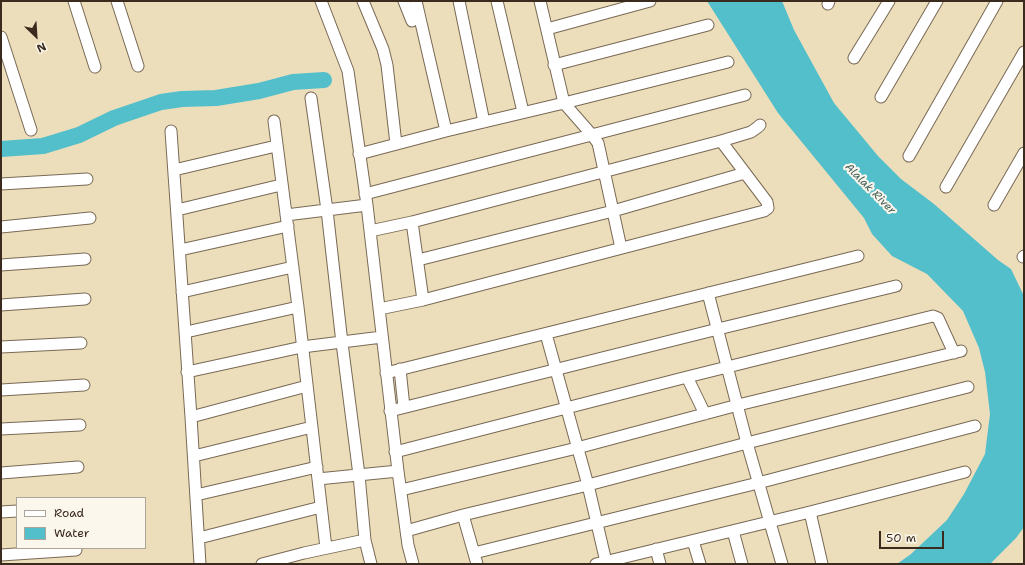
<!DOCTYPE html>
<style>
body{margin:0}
#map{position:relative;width:1025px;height:565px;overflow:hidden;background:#ecdebb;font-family:"Shantell Sans",sans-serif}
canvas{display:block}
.frame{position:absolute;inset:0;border:2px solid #3b2a1e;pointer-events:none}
.legend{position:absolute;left:16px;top:497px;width:130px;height:52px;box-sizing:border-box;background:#fbf7ec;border:1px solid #aea59a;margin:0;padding:5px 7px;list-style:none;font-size:12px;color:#3b2a1e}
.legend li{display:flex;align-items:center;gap:8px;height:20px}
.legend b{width:20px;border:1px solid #aea59a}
.north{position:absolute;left:16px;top:16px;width:40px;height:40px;-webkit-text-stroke:3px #fbf7ec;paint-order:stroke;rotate:155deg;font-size:11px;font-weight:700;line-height:16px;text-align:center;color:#3b2a1e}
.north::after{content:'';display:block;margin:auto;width:14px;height:18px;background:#3b2a1e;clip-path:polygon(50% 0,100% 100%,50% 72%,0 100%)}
.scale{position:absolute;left:879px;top:531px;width:65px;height:18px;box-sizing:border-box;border:2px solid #3b2a1e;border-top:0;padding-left:5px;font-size:12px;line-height:14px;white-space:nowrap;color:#3b2a1e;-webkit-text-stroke:3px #fbf7ec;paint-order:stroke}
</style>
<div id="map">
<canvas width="1025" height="565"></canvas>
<div class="frame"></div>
<ul class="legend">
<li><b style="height:5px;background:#fff"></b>Road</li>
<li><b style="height:11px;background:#52bfcb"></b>Water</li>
</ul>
<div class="north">N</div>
<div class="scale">50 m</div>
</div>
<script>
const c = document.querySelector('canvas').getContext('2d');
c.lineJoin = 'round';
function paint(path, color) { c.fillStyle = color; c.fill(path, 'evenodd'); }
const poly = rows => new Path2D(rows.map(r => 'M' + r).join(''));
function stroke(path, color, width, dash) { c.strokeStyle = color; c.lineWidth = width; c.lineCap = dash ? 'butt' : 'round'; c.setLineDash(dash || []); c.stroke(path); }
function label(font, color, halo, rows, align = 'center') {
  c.font = font + ' "Shantell Sans",sans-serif'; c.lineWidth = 4; c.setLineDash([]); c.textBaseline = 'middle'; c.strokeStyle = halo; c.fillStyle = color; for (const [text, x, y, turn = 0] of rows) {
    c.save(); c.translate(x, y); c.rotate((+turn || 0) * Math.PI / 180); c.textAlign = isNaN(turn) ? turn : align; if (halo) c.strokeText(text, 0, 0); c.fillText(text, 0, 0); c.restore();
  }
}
const water = poly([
 [707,1,782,1,794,30,834,103,878,156,901,179,934,204,998,260,1011,269,1024,296,1024,527,1016,538,990,564,897,564,911,554,947,520,964,494,985,454,990,414,985,372,979,348,963,311,927,274,892,256,872,234,864,218,778,113]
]);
const river = poly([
 [1,149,43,146,79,135,114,118,161,102,182,99,216,98,259,91,293,82,324,80]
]);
const street = poly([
 [74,1,95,67],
 [117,1,138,66],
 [321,1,348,71,367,205,398,471,408,545,413,564],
 [363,1,383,49,387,65,396,144],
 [404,1,412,21],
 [416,1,446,131],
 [459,1,484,122],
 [497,1,523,112],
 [540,1,564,103,592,135,598,143,621,248],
 [828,4,829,1],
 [547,29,650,1],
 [1,37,31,130],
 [854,58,889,1],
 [554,65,708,25],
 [881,97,937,1],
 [311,98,327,210,342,343,359,475,365,540,371,564],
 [274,121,298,307,326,548],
 [171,131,191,417,200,564],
 [359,154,446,131,564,103,728,62],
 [909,156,997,1],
 [174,170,276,146],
 [1,184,87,179],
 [946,187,1024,52],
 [365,194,745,95],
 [994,205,1024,153],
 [177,210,281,185],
 [286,215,367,205],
 [412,222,423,300],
 [1,227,90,218],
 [370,231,412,222,721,141,751,132,758,127,760,125],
 [180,250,288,226],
 [1023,257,1024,256],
 [418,260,613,211,745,173],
 [1,265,85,259],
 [182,292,293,267],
 [708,293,747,443,782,564],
 [1,305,85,299],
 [379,309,423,300,764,211,768,208,767,202,721,141],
 [186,332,298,307],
 [546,334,588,485,606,562],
 [1,347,81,343],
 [400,369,404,407],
 [187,372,302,347,382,337],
 [386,373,858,256],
 [687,377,705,414],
 [1,390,84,385],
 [390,411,718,329,896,286],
 [191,417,307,386],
 [1,429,80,425],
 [395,452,687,377,933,316,938,318,954,353],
 [194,456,312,427],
 [1,473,78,467],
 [318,479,398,471],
 [401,490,577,448,738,405,961,351],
 [196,495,317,467],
 [1,512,17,511],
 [810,512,822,564],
 [463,515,477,564],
 [406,531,463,515,588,485,747,443,968,387],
 [733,531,742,564],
 [199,538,321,507],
 [693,541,700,564],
 [656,549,660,564],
 [474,553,758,483,975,426],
 [1,555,76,550],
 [262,564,304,553,365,540],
 [596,564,810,512,965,472]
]);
const waterNames = [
 ["Alalak River",870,189,45]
];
paint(water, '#52bfcb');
stroke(river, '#52bfcb', 16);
stroke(street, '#796955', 13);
stroke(street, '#fff', 11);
label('italic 11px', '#435e5b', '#fbf7ec', waterNames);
</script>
